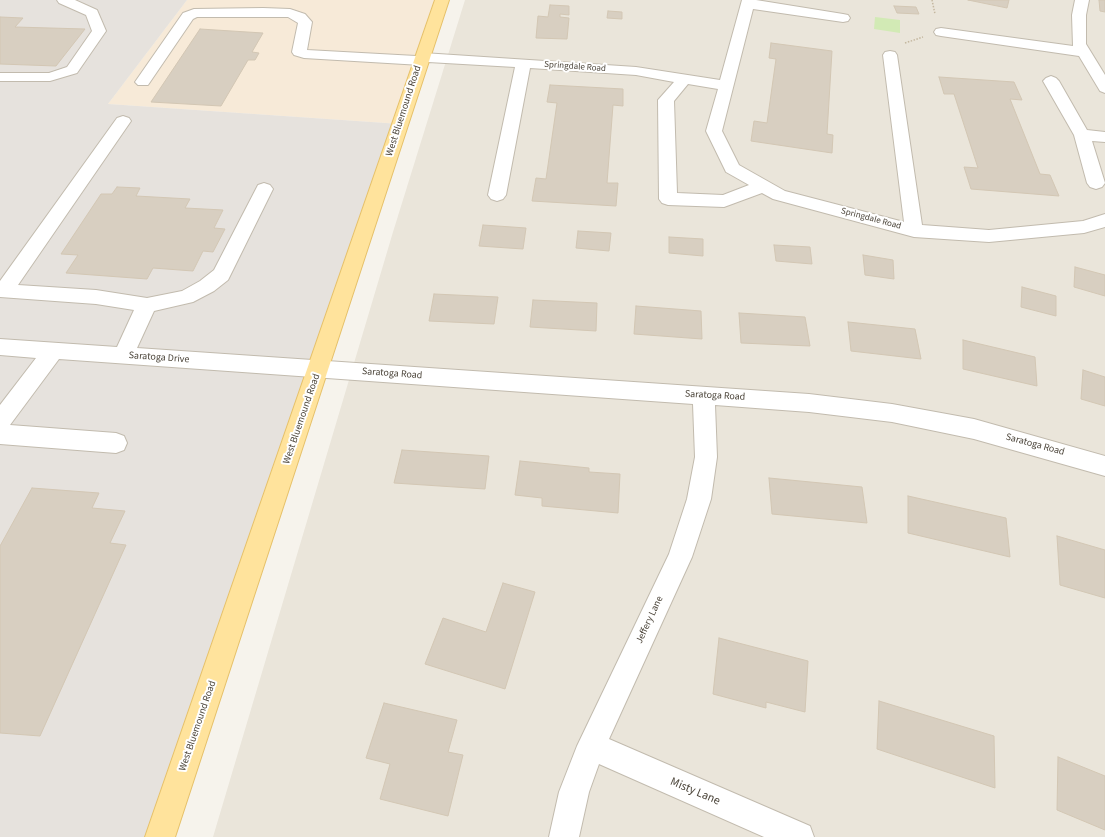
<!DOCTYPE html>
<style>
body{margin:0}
canvas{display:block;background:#f6f3ec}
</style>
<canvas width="1105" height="837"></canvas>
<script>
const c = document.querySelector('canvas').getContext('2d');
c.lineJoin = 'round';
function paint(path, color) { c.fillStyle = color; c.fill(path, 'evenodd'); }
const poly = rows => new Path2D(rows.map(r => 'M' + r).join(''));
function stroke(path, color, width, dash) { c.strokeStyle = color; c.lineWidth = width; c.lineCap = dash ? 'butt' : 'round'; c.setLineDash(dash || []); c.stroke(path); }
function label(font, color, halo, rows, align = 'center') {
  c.font = font + ' "Source Sans 3",sans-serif'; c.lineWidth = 4; c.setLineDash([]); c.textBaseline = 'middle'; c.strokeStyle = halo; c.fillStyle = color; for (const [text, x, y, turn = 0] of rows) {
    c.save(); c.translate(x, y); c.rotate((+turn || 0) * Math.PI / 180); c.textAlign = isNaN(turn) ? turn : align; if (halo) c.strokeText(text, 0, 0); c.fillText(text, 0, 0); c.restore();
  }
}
const residential = poly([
 [465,0,1105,0,1105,837,213,837,393,232]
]);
const commercial = poly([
 [187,0,442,0,400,124,108,104]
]);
const industrial = poly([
 [0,0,187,0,108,104,400,124,165,837,0,837]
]);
const green = poly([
 [875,17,900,20,900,33,874,29]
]);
const building = poly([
 [968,0,1009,0,1007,8,968,0],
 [1099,0,1105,0,1105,12,1100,11,1099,0],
 [550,5,569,6,569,15,560,14,560,17,569,18,567,39,536,38,538,16,548,17,550,5],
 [894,6,916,7,919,14,897,13,894,6],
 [608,11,622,12,622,19,607,18,608,11],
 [0,17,23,18,15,27,85,29,56,66,0,64,0,17],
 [200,29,263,33,252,52,259,53,255,60,248,60,221,106,151,102,200,29],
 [771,43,832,51,827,134,833,135,832,153,751,141,754,121,767,123,776,59,769,58,771,43],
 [939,77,1014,82,1022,100,1010,99,1040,174,1050,175,1059,196,971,189,964,167,978,168,954,94,944,94,939,77],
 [550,85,623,89,623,106,613,105,607,183,618,183,616,206,532,201,536,178,546,179,557,103,547,102,550,85],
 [117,187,140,188,136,196,190,199,185,208,223,210,214,228,225,229,213,252,203,251,193,271,153,268,147,279,66,273,78,255,61,254,101,194,112,194,117,187],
 [483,225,526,228,523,249,479,246,483,225],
 [578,231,611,233,609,251,576,248,578,231],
 [669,237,703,239,703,256,669,253,669,237],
 [774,245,810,247,812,264,776,261,774,245],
 [863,255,893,260,894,279,865,275,863,255],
 [1075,267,1105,275,1105,296,1074,287,1075,267],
 [1022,287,1056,296,1056,316,1021,307,1022,287],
 [434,294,498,297,494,324,429,321,434,294],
 [533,300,597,303,596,331,530,327,533,300],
 [636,306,701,311,702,339,634,334,636,306],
 [739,313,805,317,810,346,741,343,739,313],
 [848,322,915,329,921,359,851,351,848,322],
 [963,340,1035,357,1037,386,963,369,963,340],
 [1083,370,1105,377,1105,406,1081,399,1083,370],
 [402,450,489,456,485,489,394,483,402,450],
 [520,461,589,468,589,472,620,474,618,513,542,506,542,498,515,495,520,461],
 [769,478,862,487,867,523,772,514,769,478],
 [32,488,99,493,92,508,125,511,110,543,126,545,40,736,0,733,0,546,32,488],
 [908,496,1006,518,1010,557,908,533,908,496],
 [1057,536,1105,550,1105,598,1060,585,1057,536],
 [503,583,535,592,505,689,425,664,443,618,486,632,503,583],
 [719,638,808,661,805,712,766,702,766,708,713,694,719,638],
 [879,701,994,736,995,788,877,749,879,701],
 [384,703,457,720,448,752,463,755,448,816,380,799,390,764,366,758,384,703],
 [1058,757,1105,776,1105,830,1057,810,1058,757]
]);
const path = poly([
 [932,0,935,14],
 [905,43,923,37]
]);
const minor = poly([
 [57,0,75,0,97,10,106,31,77,73,50,81,0,81,0,73,49,73,67,67,92,31,86,15,59,3,57,0],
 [742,0,756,0,843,14,848,15,850,18,848,21,843,22,753,9,722,131,739,165,785,191,904,222,883,55,885,52,890,51,895,52,897,55,922,225,989,230,1083,221,1105,214,1105,227,1084,233,989,242,914,237,773,199,762,193,724,207,668,205,662,203,659,199,658,100,674,82,636,75,530,68,506,195,503,199,497,201,491,199,488,195,515,67,428,62,421,65,304,58,294,55,292,52,298,23,288,17,197,17,193,19,148,85,138,85,135,82,183,13,194,9,263,8,290,9,305,14,312,22,307,50,416,56,423,53,636,67,720,80,742,0],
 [688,84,718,89,706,131,726,172,749,185,723,195,677,193,674,101,688,84],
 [1075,0,1089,0,1086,15,1086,44,1105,75,1105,93,1100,91,1079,56,941,36,936,35,934,32,936,29,941,28,1073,46,1072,15,1075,0],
 [1051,76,1056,78,1059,81,1087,130,1105,132,1105,142,1092,141,1105,183,1102,187,1096,189,1090,187,1087,183,1074,135,1043,81,1046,78,1051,76],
 [123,116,129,118,131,121,18,285,96,290,147,298,182,291,200,281,214,270,258,185,264,183,270,185,273,189,228,280,214,291,193,302,154,311,137,348,809,394,892,404,974,419,1105,456,1105,476,974,439,892,422,809,412,715,405,717,457,711,499,692,557,609,739,810,826,814,837,764,837,599,764,589,792,579,837,549,837,559,792,577,746,669,554,687,499,695,457,693,404,59,359,10,425,116,433,124,436,127,443,124,450,116,453,0,444,0,405,36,358,0,355,0,339,117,347,134,310,96,304,0,297,0,281,117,118,123,116]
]);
const major = poly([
 [435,0,449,0,175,837,145,837,435,0]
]);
const farStreetnames = [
 ["Springdale Road",575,67,4],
 ["Springdale Road",871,219,15]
];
const streetNames = [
 ["West Bluemound Road",404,111,-72],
 ["Saratoga Drive",159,358,4],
 ["Saratoga Road",392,374,4],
 ["Saratoga Road",715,396,3],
 ["West Bluemound Road",302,419,-71],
 ["Saratoga Road",1035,445,15],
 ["Jeffery Lane",650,620,-65],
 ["West Bluemound Road",198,726,-71]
];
const nearStreetnames = [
 ["Misty Lane",695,792,23]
];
paint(residential, '#eae5da');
paint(commercial, '#f7ead8');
paint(industrial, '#e6e2dd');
paint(green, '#d2eab5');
paint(building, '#d8cfc1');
stroke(building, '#d3c7b4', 1);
stroke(minor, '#c2bbae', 2);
stroke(major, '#e6c16a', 2);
stroke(path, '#c4b79f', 1.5, [1.5, 1.5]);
paint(minor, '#fff');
paint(major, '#ffe39c');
label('9px', '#4b4439', '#fff', farStreetnames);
label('10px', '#4b4439', '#fff', streetNames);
label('12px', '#4b4439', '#fff', nearStreetnames);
</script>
